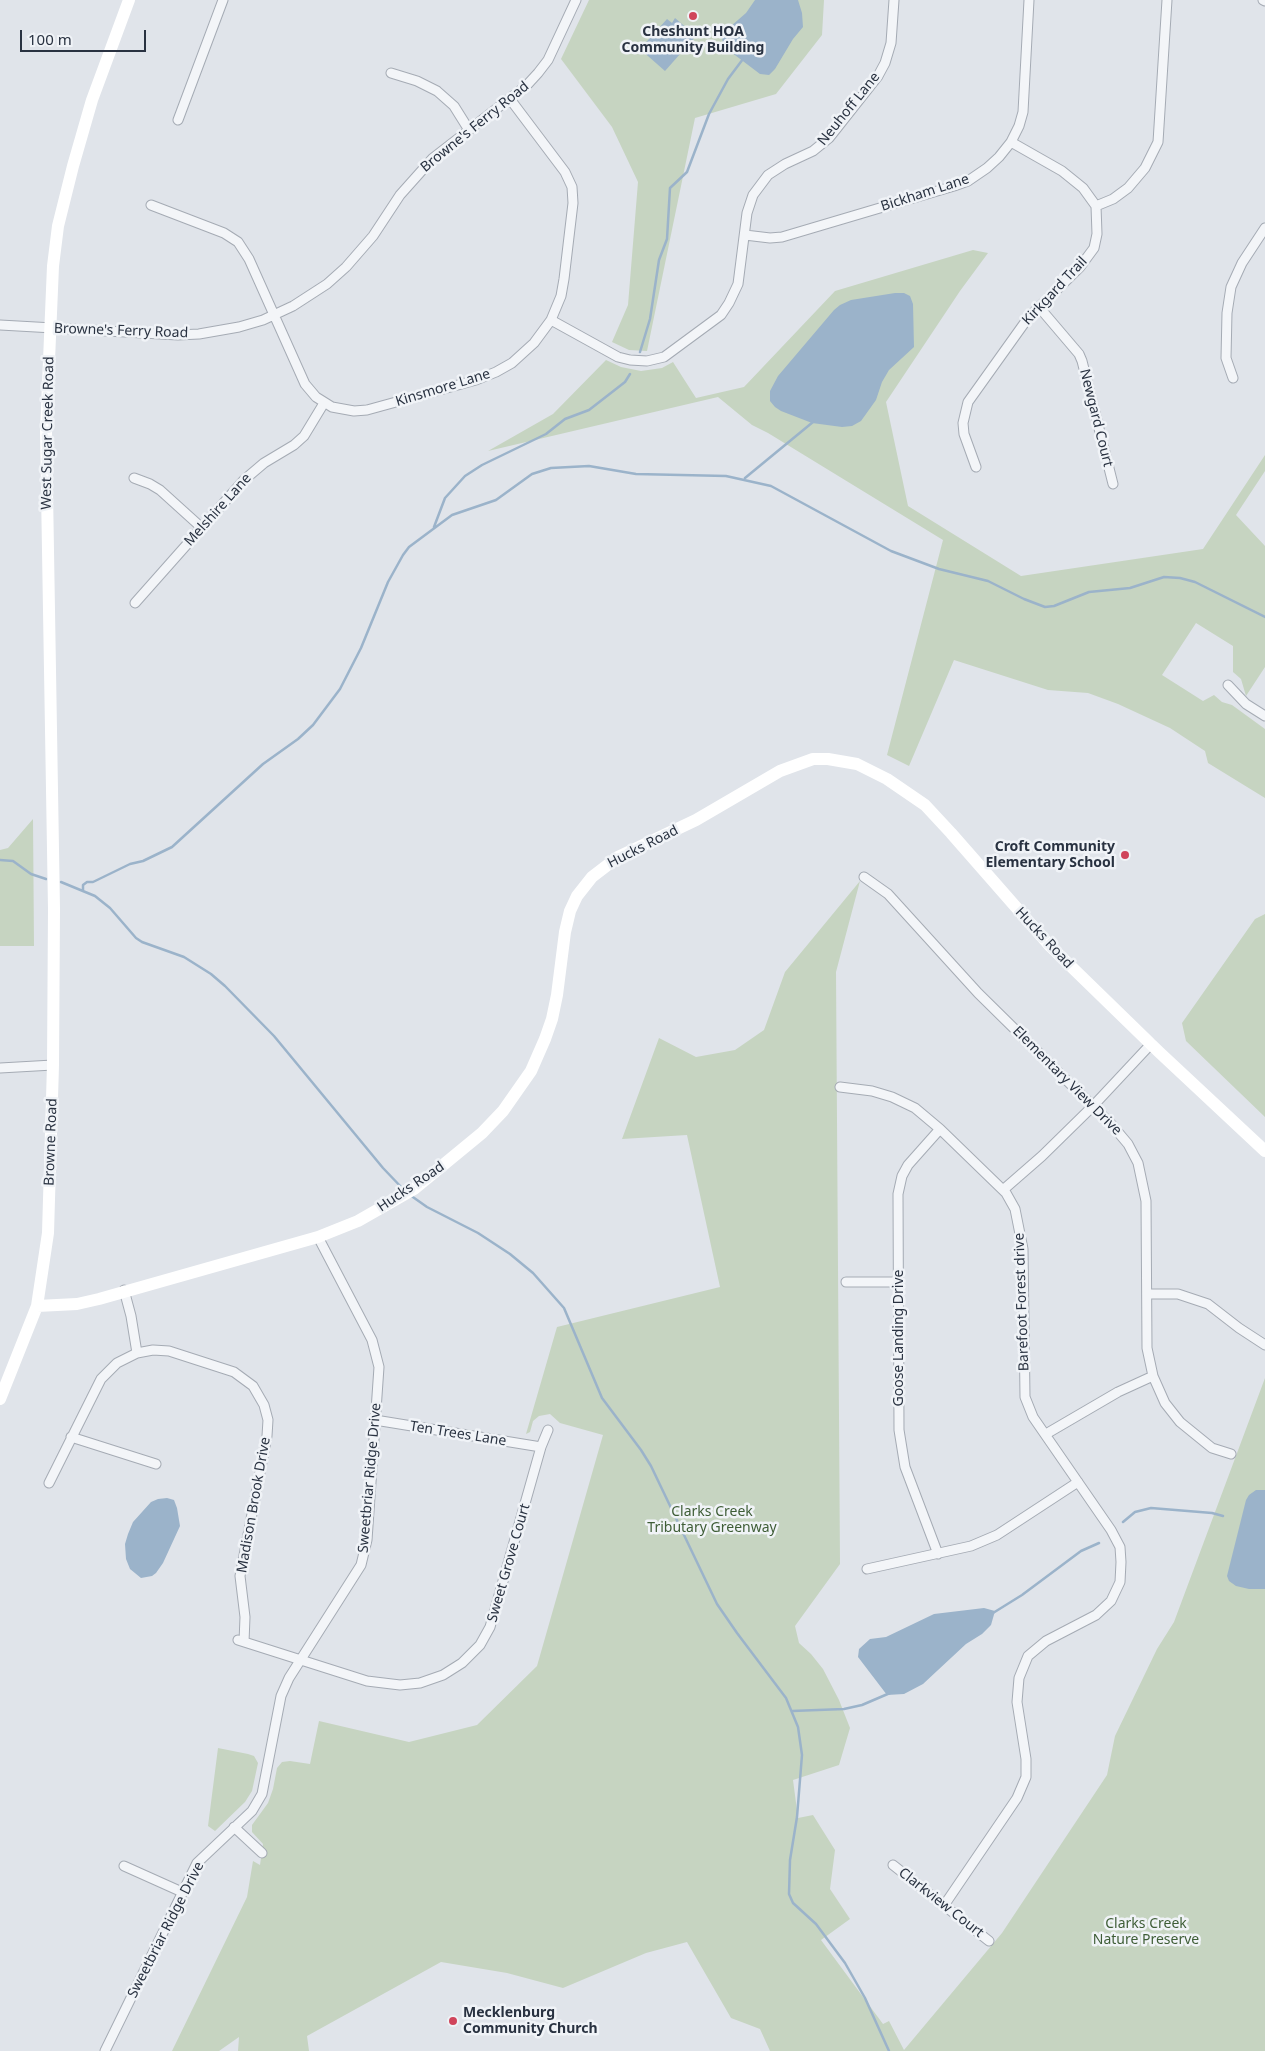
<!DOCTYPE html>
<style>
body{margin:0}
#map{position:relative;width:1265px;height:2051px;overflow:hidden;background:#e0e4ea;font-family:"Noto Sans",sans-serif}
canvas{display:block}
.scale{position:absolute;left:20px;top:30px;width:126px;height:22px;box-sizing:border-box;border:2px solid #293241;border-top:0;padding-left:6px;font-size:15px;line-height:18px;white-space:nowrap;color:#293241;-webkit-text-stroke:4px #f0f3f7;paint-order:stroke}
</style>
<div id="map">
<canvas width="1265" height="2051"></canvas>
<div class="scale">100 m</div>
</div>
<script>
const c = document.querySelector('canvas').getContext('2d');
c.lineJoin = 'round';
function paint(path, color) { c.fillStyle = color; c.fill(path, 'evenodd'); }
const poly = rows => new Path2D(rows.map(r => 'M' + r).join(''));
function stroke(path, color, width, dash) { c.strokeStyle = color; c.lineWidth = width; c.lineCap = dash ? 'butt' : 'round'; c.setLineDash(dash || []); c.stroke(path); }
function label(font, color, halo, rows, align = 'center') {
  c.font = font + ' "Noto Sans",sans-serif'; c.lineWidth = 5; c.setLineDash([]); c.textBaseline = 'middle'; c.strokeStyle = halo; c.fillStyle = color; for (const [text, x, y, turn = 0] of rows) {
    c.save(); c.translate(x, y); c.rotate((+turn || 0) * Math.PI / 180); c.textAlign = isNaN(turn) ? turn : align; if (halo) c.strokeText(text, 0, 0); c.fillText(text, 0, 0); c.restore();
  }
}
const green = poly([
 [589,0,824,0,822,35,776,94,695,118,647,351,629,350,612,342,628,305,638,182,612,127,561,59],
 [973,250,988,253,960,291,886,402,908,506,1021,576,1203,549,1265,455,1265,471,1236,515,1265,546,1265,667,1246,696,1241,679,1233,672,1233,646,1196,623,1162,675,1203,701,1214,695,1222,702,1232,705,1265,729,1265,798,1208,763,1205,751,1170,728,1118,704,1088,693,1048,690,954,660,909,766,887,755,943,540,768,433,752,425,718,397,488,451,553,414,606,360,621,367,641,371,662,368,673,362,696,398,744,387,835,291],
 [33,819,34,946,0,946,0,850,8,848],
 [860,881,836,972,840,1564,795,1626,799,1643,811,1654,823,1669,839,1700,850,1728,839,1765,793,1780,798,1818,813,1815,835,1850,830,1889,850,1919,821,1940,883,2024,889,2021,904,2050,1002,1933,1107,1775,1115,1736,1157,1649,1174,1622,1265,1378,1265,2051,770,2051,760,2029,731,2018,687,1942,646,1953,563,1988,507,1973,441,1962,307,2036,309,2051,238,2051,239,2037,219,2051,172,2051,247,1897,253,1861,260,1865,263,1844,252,1832,252,1825,268,1803,273,1789,277,1768,282,1762,290,1761,310,1764,319,1721,409,1742,477,1725,537,1666,603,1435,560,1423,550,1414,539,1416,533,1421,530,1432,526,1434,557,1327,720,1287,687,1135,622,1139,659,1038,696,1057,735,1050,764,1030,785,972],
 [1265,914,1265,1117,1186,1041,1182,1023,1255,919],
 [218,1748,248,1754,254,1756,258,1763,252,1791,245,1802,215,1831,208,1826]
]);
const water = poly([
 [755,0,798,0,802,13,803,27,793,39,775,69,769,75,760,74,723,46,722,36,723,33,746,13],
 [675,18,696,36,665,71,640,49,667,19,672,23],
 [895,293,904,293,910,296,913,304,914,347,889,370,882,382,876,400,861,421,852,426,842,427,812,423,781,411,775,407,770,401,770,391,778,376,834,310,840,305,851,300],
 [1256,1490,1265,1490,1265,1589,1249,1589,1236,1586,1229,1581,1227,1576,1246,1500,1249,1495],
 [167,1498,174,1500,177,1508,180,1526,163,1563,156,1573,152,1576,141,1578,130,1569,126,1559,125,1544,128,1534,133,1522,151,1502,158,1499],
 [984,1608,995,1611,991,1625,982,1634,966,1644,923,1684,904,1694,887,1695,858,1657,859,1649,870,1639,886,1637,934,1614]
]);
const stream = poly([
 [640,352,650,319,659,260,667,239,670,188,687,172,709,114,728,79,743,59],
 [745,478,813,422],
 [434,527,445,498,465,476,482,465,546,434,565,419,589,410,625,382,630,374],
 [0,860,13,861,31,874,46,879],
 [61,882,95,896,110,908,136,938,142,942,184,957,211,974,225,986,274,1036,383,1168,404,1190],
 [83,891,83,885,87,882,93,882,130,864,143,861,172,847,263,764,298,739,313,725,340,689,361,648,388,582,403,555,409,547,452,515,496,500,532,474,551,468,589,466,636,474,726,476,771,486,891,551,939,569,988,581,1024,599,1045,607,1054,606,1089,592,1130,588,1164,577,1180,578,1195,582,1265,617],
 [410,1195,427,1207,478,1233,510,1254,533,1273,564,1308,602,1398,641,1450,651,1466,717,1604,737,1633,786,1698,798,1727,802,1755,797,1817,790,1860,789,1894,793,1903,816,1924,845,1963,865,1998,889,2051],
 [1123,1522,1135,1512,1151,1508,1212,1513,1223,1516],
 [993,1613,1022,1595,1081,1551,1099,1543],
 [792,1711,844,1709,862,1705,890,1693]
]);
const street = poly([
 [1263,0,1265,1],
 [391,73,417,81,437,91,454,106,469,130],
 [178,120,223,0],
 [151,205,224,233,238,242,249,259,305,384,316,397,332,407,354,411,367,410,476,380,496,372,512,363,534,343,551,320,561,296,564,279,573,203,572,187,565,172,510,99],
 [1096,206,1113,199,1128,188,1145,168,1158,142,1167,0],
 [745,235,770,238,782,237,954,186,968,181,987,168,999,157,1011,142,1019,126,1023,112,1029,0],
 [1039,307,1079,354,1082,361,1113,484],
 [551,320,618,357,630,360,647,361,664,357,721,315,729,303,738,284,747,213,753,195,768,175,785,164,813,151,829,138,878,76,885,63,891,43,894,0],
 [0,325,178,335,199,334,239,327,263,320,293,306,327,284,346,267,373,236,400,195,433,158,527,85,538,73,548,60,576,0],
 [1233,378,1226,358,1227,313,1231,287,1242,263,1265,228],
 [976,467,964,434,963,423,968,402,1028,318,1080,267,1094,248,1097,234,1096,206,1083,188,1062,171,1011,142],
 [134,478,150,484,160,490,202,528],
 [135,603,244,480,264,463,294,445,304,436,324,403],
 [1228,685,1246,704,1265,716],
 [864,877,888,894,978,993,1112,1125,1128,1144,1138,1163,1146,1201,1147,1348,1153,1376,1165,1403,1180,1422,1212,1448,1231,1454],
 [0,1068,53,1065],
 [840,1087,872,1091,892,1097,915,1108,940,1129,1006,1193,1015,1209,1023,1249,1025,1397,1033,1417,1111,1530,1120,1547,1121,1562,1120,1582,1111,1601,1096,1615,1046,1641,1028,1656,1019,1678,1017,1702,1026,1759,1026,1777,1017,1798,945,1904],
 [1003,1190,1042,1156,1093,1106,1151,1044],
 [846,1282,899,1282],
 [124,1290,131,1316,137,1353],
 [1147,1294,1178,1294,1208,1304,1239,1328,1265,1345],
 [375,1420,541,1447],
 [1046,1434,1118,1392,1153,1376],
 [71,1437,156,1464],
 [49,1483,101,1379,117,1363,137,1353,153,1350,169,1351,234,1372,253,1386,264,1405,268,1420,267,1436,240,1576,245,1617,244,1642],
 [938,1554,905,1467,899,1430,898,1194,902,1176,908,1165,940,1129],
 [867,1569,971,1546,997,1535,1078,1482],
 [238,1640,367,1681,400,1685,420,1683,443,1675,462,1663,480,1645,490,1627,541,1447,548,1430],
 [234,1827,262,1853],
 [893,1865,989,1941],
 [124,1866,182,1892],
 [105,2051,197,1863,252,1811,262,1794,281,1696,289,1678,361,1565,367,1540,379,1367,372,1340,318,1237]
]);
const secondary = poly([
 [37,1306,77,1304,99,1299,318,1237,358,1221,414,1189,482,1133,503,1111,531,1071,545,1039,552,1019,557,995,565,932,570,911,577,896,592,877,618,857,696,820,780,771,813,759,828,759,857,764,887,779,925,805,951,833,1050,946,1159,1052,1265,1151],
 [0,1399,37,1306,48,1233,53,1065,54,909,46,431,53,266,58,226,73,166,92,100,129,0]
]);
const markers = [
 [693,16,5,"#d0445b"],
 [1125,855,5,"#d0445b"],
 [453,2021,5,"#d0445b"]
];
const poiNames = [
 ["Cheshunt HOA",693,32],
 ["Community Building",693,48],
 ["Croft Community",1115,847,"right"],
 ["Elementary School",1115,863,"right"],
 ["Mecklenburg",463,2013,"left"],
 ["Community Church",463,2029,"left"]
];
const streetNames = [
 ["Neuhoff Lane",849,109,-51],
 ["Browne's Ferry Road",475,127,-39],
 ["Bickham Lane",925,193,-18],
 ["Kirkgard Trail",1055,291,-47],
 ["Browne's Ferry Road",121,331,2],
 ["Kinsmore Lane",443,388,-17],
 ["Newgard Court",1096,418,76],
 ["West Sugar Creek Road",48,433,-89],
 ["Melshire Lane",218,510,-48],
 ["Hucks Road",643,847,-27],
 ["Hucks Road",1044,938,47],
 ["Elementary View Drive",1067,1081,45],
 ["Browne Road",51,1142,-88],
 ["Hucks Road",411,1187,-34],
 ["Barefoot Forest drive",1022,1302,-92],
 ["Goose Landing Drive",899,1338,-90],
 ["Ten Trees Lane",458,1434,9],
 ["Sweetbriar Ridge Drive",370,1478,-85],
 ["Madison Brook Drive",254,1505,-80],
 ["Sweet Grove Court",509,1563,-74],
 ["Clarkview Court",941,1903,38],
 ["Sweetbriar Ridge Drive",166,1930,-63]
];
const parkNames = [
 ["Clarks Creek",712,1512],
 ["Tributary Greenway",712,1528],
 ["Clarks Creek",1146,1924],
 ["Nature Preserve",1146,1940]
];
paint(green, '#c6d4c1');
paint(water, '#9bb3ca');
stroke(stream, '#9bb3ca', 2.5);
stroke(street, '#a5abb4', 11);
stroke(street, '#f3f5f8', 9);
stroke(secondary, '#fff', 12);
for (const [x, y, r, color] of markers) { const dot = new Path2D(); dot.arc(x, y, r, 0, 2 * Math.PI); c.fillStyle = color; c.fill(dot); stroke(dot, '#f0f3f7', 2); }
label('bold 14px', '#293241', '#f0f3f7', poiNames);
label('14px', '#293241', '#f0f3f7', streetNames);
label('14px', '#3e5d36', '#f0f3f7', parkNames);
</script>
